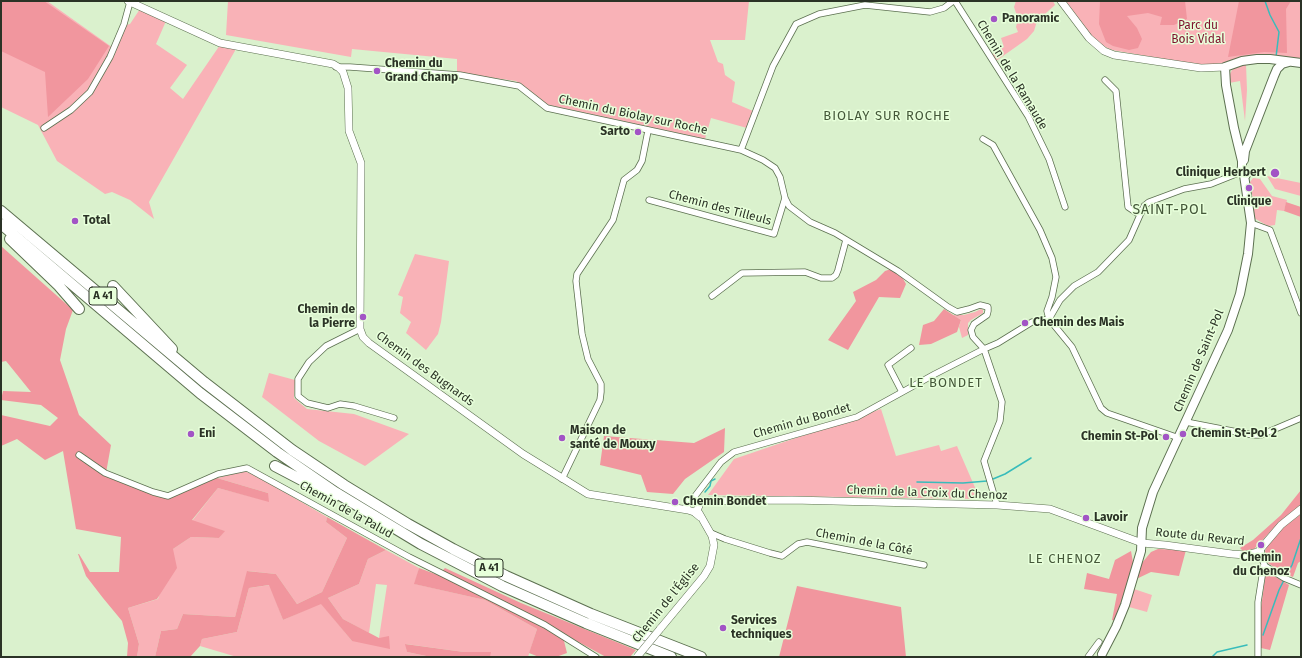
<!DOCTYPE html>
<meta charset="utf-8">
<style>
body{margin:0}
#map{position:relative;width:1302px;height:658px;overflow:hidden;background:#daf1cd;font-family:"Fira Sans",sans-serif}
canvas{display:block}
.frame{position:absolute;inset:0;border:2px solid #2b3326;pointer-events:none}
</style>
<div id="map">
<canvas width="1302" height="658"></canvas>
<div class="frame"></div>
</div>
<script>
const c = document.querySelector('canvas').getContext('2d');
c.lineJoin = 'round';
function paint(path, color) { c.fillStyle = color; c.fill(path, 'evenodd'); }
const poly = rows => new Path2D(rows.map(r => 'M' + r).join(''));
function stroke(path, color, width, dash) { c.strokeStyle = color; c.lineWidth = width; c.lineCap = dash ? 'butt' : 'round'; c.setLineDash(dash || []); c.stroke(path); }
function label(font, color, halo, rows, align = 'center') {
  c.font = font + ' "Fira Sans",sans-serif'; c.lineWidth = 3; c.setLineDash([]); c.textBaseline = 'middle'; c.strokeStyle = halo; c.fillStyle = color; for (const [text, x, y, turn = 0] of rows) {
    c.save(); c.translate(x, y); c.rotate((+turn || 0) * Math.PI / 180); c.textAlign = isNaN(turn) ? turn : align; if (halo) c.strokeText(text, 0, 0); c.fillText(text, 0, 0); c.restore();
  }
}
const green = poly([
 [1,1,47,1,116,50,126,25,130,24,140,9,166,21,156,44,187,65,170,88,183,99,220,45,236,49,149,202,154,219,130,200,112,192,105,194,57,161,38,125,1,107],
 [228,1,749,1,745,40,710,40,718,62,723,64,725,75,735,82,732,102,753,111,747,128,711,118,705,139,544,104,516,81,457,73,457,59,352,49,351,57,226,35],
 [1016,1,1053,1,1055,5,1037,21,1034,31,1027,39,996,61,991,55,1004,47,1001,38,1018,32,1016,27,1018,19,1014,7],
 [1065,1,1301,1,1301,61,1198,65,1112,50,1101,45,1090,34],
 [1246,64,1247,90,1245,121,1240,81,1229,83,1229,76,1232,70,1237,66],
 [1267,176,1301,183,1301,196,1275,189],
 [1253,178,1260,179,1272,196,1287,200,1284,211,1277,210,1275,225,1268,226,1254,218,1254,206,1250,182],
 [415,254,449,261,441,322,438,334,426,350,406,333,411,322,400,313,403,297,398,295],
 [981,309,983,310,983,313,971,320,968,323,968,335,962,338,959,327,961,320,953,315,964,315,975,312],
 [269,373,295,380,294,398,307,409,354,414,409,434,365,466,319,441,262,397],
 [881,409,896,456,939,445,941,451,957,446,980,499,708,495,734,459],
 [244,471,257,476,327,517,326,522,347,538,322,592,297,604,276,574,248,571,235,617,183,614,177,629,161,631,155,657,137,657,139,644,128,608,158,599,173,549,191,537,219,538,224,531,192,521,218,488,268,501,268,493,217,478],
 [386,550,419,568,415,584,485,600,537,629,528,657,490,657,490,652,464,652,406,644,407,652,431,657,237,657,200,646,202,639,237,632,249,588,270,585,283,620,321,603,352,641,379,638,387,585,376,584,369,633,343,619,328,598,359,584,368,559],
 [1134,589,1152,595,1147,612,1129,607]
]);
const forest = poly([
 [1,1,44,1,109,46,88,79,48,117,45,72,1,51],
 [1100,1,1185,1,1187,19,1174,25,1160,25,1162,17,1148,13,1127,16,1137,28,1142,39,1138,48,1129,50,1113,46,1106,42,1099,24],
 [1239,1,1291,1,1286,9,1287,53,1264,52,1228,57],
 [1286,202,1301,207,1301,217,1284,211],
 [1,246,73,310,66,329,60,360,79,415,111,445,106,473,168,496,217,478,268,493,269,502,218,488,192,520,225,531,219,538,191,537,173,549,177,568,157,599,128,608,139,644,137,657,127,657,128,643,122,621,103,598,86,576,78,554,79,554,90,572,119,572,121,537,76,529,63,451,45,460,17,439,1,446,1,415,50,426,58,418,41,405,1,400,3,391,31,392,6,361,1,362],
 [891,269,901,275,906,284,900,298,879,297,848,350,828,340,856,301,853,292,876,280,885,271],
 [944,309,961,320,957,332,931,344,919,345,923,325,934,321],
 [725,428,724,452,685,479,673,494,647,492,641,475,600,465,604,436,694,443],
 [1301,490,1301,506,1272,530,1254,549,1243,551,1240,548,1253,540,1281,515],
 [1301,514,1301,561,1298,563,1293,577,1281,572,1268,563,1265,551,1269,543,1285,526],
 [327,517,386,550,368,559,359,584,328,598,343,619,379,638,389,636,390,649,352,641,321,604,283,620,269,585,249,588,237,632,202,639,200,646,190,657,155,657,161,631,177,629,183,614,235,617,247,571,276,574,297,604,322,592,347,538,326,522],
 [1158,549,1186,550,1179,576,1151,572,1130,582,1117,622,1112,620,1117,594,1084,589,1087,573,1109,579,1115,560,1131,551,1134,568,1137,569,1151,552],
 [419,568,438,575,445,568,521,603,636,650,630,657,606,657,562,633,567,653,556,657,539,657,529,653,537,629,485,600,414,584],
 [1266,571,1289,585,1270,650,1261,648,1260,615],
 [797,586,901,607,906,657,779,657],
 [405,644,464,652,491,652,490,657,431,657,407,652]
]);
const stream = poly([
 [1265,1,1270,15,1279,32,1276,57],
 [993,479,1005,474,1031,458],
 [917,482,963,483,987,481],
 [705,492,710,486,711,481,715,479],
 [1286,576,1292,565,1301,538],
 [1263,635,1279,590,1284,580],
 [1212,657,1217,652,1247,645]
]);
const minor = poly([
 [955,1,1028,116,1049,159,1065,207],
 [336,67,350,67,460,75,519,86,547,108,741,150,763,160,775,168,780,177,785,198,789,206,810,222,835,233,898,271,948,307,957,312,969,309,980,305,988,307,988,311,987,315,974,324,971,330,973,337,984,349,998,343,1032,322,1049,319,1047,311,1052,297,1056,277,1052,258,1040,230,993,145,983,139],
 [1105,80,1116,91,1128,207,1137,213,1141,213],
 [44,128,71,110,90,92,110,57,124,24,130,2],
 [741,150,773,66,796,24,819,14,865,5,930,12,944,8,953,1],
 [649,200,774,234,785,198],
 [1251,223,1270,230,1301,313],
 [712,296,742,273,805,272,821,278,832,278,836,275,838,270,846,240],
 [360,329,326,346,309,362,298,379,298,396,307,403,328,408,340,404,354,406,394,418],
 [902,392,888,365,911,348],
 [1186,422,1253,435,1261,435,1301,418],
 [1179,438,1107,413,1101,408,1072,347,1049,319,1060,300,1074,286,1098,272,1129,240,1144,206,1149,202,1184,189,1211,184,1241,172],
 [79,455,105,473,153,492,168,496,218,474,247,468,409,557,545,625,596,657],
 [562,479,600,400,601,392,601,384,588,359,582,334,576,281,577,274,613,220,624,180,637,170,642,161,648,131],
 [692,500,721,462,734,452,857,417,935,374,984,349,1002,402,1000,421,984,461,997,505],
 [711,533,725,539,770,553,782,556,798,544,807,542,924,565],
 [1261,549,1262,559,1265,566,1284,578,1301,585],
 [1088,657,1099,642],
 [1258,657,1258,602,1264,564]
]);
const tertiary = poly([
 [128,1,220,43,333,64,338,67,343,72,348,88,349,131,361,163,360,329,363,337,369,343,523,454,588,494,688,510,694,512,700,517],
 [1061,1,1089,38,1104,51,1114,55,1201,68,1225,67],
 [697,501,792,500,997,505,1050,509,1142,543,1165,545,1232,554,1246,555,1258,552,1281,525,1301,509],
 [687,505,690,500,696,500,699,506,697,510,694,512],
 [660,629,704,576,710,566,714,545,712,536,699,513]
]);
const secondary = poly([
 [1244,160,1245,151,1274,76,1277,69,1282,64,1289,62],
 [1246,175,1243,174,1241,171,1242,167,1242,161,1234,128,1226,85,1225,67,1242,61,1257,59,1270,59,1301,63],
 [1102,654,1116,627,1125,605,1141,551,1142,528,1153,492,1228,330,1240,294,1248,254,1251,223,1244,175]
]);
const motorway = poly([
 [1,211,204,382,292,450,344,485,408,524,453,549,506,576,591,614,701,657],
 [1,224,200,393,277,452,335,492,421,544,502,586,586,623,671,657],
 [10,239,59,286,79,309],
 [113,286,172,349],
 [275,466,334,497]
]);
const tertiaryBridge = poly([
 [637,657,660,629]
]);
const markers = [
 [994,19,4,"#a254c5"],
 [377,71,4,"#a254c5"],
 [638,132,4,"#a254c5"],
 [1275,173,5,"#a254c5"],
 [1249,188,4,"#a254c5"],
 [75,221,4,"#a254c5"],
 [363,317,4,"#a254c5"],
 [1025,323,4,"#a254c5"],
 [191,434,4,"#a254c5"],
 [1183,434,4,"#a254c5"],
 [1166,437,4,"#a254c5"],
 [562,438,4,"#a254c5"],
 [675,502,4,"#a254c5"],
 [1086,518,4,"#a254c5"],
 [1261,545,4,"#a254c5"],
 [723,628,4,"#a254c5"]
];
const shields = [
 [103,296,28],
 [489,568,28]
];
const shieldNames = [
 ["A 41",103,296],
 ["A 41",489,568]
];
const poiNames = [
 ["Panoramic",1002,19],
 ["Chemin du",385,64],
 ["Grand Champ",385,78],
 ["Sarto",630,132,"right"],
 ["Clinique Herbert",1266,173,"right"],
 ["Clinique",1249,202,"center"],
 ["Total",83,221],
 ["Chemin de",355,310,"right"],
 ["la Pierre",355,324,"right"],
 ["Chemin des Mais",1033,323],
 ["Maison de",570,431],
 ["santé de Mouxy",570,445],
 ["Eni",199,434],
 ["Chemin St-Pol 2",1191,434],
 ["Chemin St-Pol",1158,437,"right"],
 ["Chemin Bondet",683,502],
 ["Lavoir",1094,518],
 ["Chemin",1261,558,"center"],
 ["du Chenoz",1261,572,"center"],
 ["Services",731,621],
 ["techniques",731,635]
];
const parkNames = [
 ["Parc du",1198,26],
 ["Bois Vidal",1198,40]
];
const streetNames = [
 ["Chemin de la Ramaude",1012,75,59],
 ["Chemin du Biolay sur Roche",633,115,12],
 ["Chemin des Tilleuls",720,208,15],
 ["Chemin de Saint-Pol",1199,361,-67],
 ["Chemin des Bugnards",425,369,36],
 ["Chemin du Bondet",802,421,-16],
 ["Chemin de la Croix du Chenoz",927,493,2],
 ["Chemin de la Palud",346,510,29],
 ["Route du Revard",1200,537,6],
 ["Chemin de la Côté",864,542,11],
 ["Chemin de l'Église",666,603,-51]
];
const neighbourhoodNames = [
 ["BIOLAY SUR ROCHE",887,116],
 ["LE BONDET",946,383],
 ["LE CHENOZ",1065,559]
];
const quarterNames = [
 ["SAINT-POL",1170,210]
];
paint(green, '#f9b2b7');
paint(forest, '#f1969e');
stroke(stream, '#38bcbb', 1.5);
stroke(minor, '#5c7050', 7);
stroke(tertiary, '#5c7050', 8);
stroke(secondary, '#5c7050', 10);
stroke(motorway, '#5c7050', 12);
stroke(minor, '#fff', 5.5);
stroke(tertiary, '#fff', 7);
stroke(secondary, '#fff', 8);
stroke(motorway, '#fff', 10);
stroke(tertiaryBridge, '#5c7050', 8, []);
stroke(tertiaryBridge, '#fff', 7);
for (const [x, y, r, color] of markers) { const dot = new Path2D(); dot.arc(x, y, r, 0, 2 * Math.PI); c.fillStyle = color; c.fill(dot); stroke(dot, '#e7ffda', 1.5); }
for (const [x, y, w] of shields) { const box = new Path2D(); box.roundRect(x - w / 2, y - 9, w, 18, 3); c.fillStyle = '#e7ffda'; c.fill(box); stroke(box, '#2b3326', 1); }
label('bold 11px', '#2b3326', null, shieldNames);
label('bold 12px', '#2b3326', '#e7ffda', poiNames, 'left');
label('12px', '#7d112c', '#e7ffda', parkNames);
label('12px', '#2b3326', '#e7ffda', streetNames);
c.letterSpacing = '1px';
label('13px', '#445739', '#e7ffda', neighbourhoodNames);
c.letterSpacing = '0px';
c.letterSpacing = '1px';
label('14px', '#445739', '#e7ffda', quarterNames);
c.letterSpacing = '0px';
</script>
